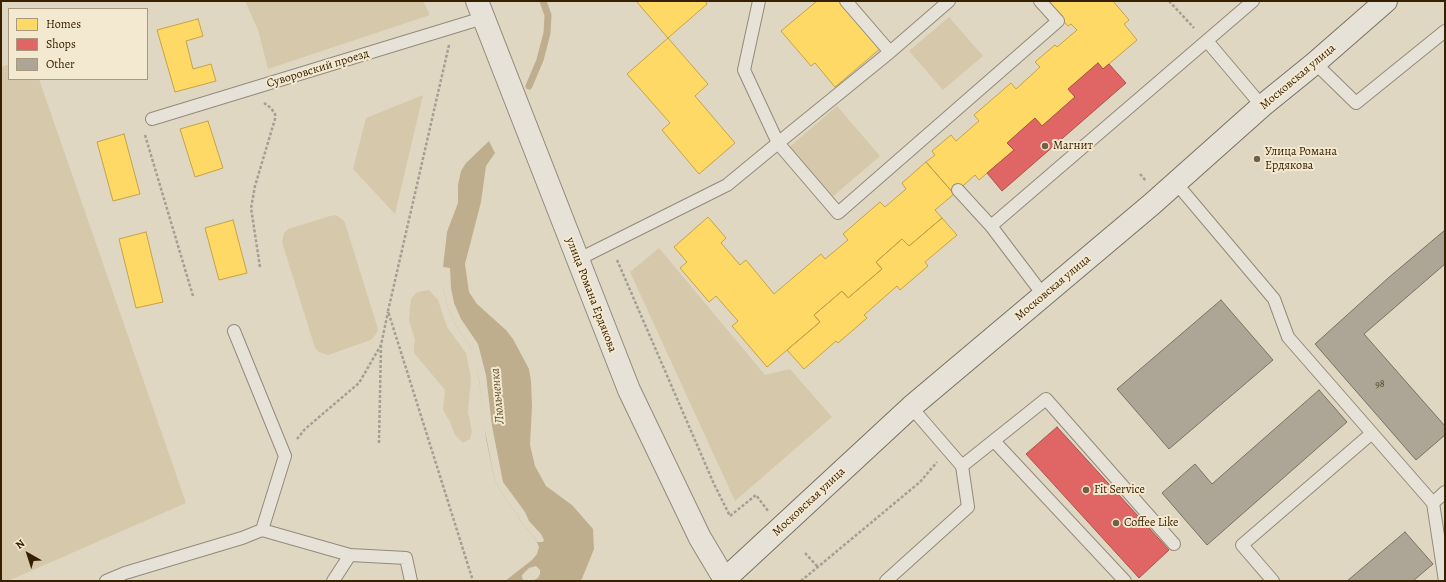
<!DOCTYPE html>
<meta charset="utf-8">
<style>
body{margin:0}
#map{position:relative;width:1446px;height:582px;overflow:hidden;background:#e0d7c3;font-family:Alegreya,serif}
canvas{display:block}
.frame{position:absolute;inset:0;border:2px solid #372000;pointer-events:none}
.legend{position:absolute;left:8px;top:8px;width:140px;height:72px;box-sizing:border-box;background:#f3e8d0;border:1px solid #a8987d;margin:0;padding:5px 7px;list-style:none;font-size:12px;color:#372000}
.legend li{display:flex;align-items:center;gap:8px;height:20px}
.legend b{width:20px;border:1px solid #a8987d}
.north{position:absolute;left:8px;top:534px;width:40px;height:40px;-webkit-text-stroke:3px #f3e8d0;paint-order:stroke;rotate:321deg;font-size:11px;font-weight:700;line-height:16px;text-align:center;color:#372000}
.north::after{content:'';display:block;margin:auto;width:14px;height:18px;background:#372000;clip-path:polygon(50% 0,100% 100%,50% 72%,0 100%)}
</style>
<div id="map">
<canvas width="1446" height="582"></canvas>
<div class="frame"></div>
<ul class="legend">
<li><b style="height:11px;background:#ffd966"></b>Homes</li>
<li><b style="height:11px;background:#e06666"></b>Shops</li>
<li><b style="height:11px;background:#ada696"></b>Other</li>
</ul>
<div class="north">N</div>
</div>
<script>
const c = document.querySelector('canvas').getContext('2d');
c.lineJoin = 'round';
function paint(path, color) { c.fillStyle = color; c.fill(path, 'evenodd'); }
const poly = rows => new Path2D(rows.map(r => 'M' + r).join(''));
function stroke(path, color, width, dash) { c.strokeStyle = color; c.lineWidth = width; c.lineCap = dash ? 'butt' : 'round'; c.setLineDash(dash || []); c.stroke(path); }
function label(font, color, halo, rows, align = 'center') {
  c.font = font + ' Alegreya,serif'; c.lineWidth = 4; c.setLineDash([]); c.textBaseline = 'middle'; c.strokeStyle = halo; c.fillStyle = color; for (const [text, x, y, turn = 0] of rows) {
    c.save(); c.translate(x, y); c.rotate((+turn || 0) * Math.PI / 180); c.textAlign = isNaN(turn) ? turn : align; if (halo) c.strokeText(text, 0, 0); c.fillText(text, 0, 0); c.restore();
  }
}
const green = poly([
 [245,1,423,1,430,15,268,69,258,30],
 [949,17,983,56,943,90,909,51],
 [9,64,9,79,39,79,186,503,8,581,1,581,1,67],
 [423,95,395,214,353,169,366,118],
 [837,106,880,156,830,199,787,149],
 [336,215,343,220,345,223,378,329,377,333,371,340,328,355,319,352,315,348,282,242,284,233,288,229,330,216],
 [659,248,765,375,790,369,832,417,735,501,630,272],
 [429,290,438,300,447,327,466,353,471,378,468,412,472,431,470,439,463,443,455,435,450,422,443,410,445,390,414,353,414,346,415,340,409,320,411,299,417,292]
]);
const water = poly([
 [489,141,495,153,486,166,481,202,465,264,469,292,477,304,506,330,513,339,529,369,531,381,532,406,530,445,535,466,546,486,572,505,593,529,594,549,581,581,532,581,538,578,540,574,540,570,536,566,529,568,522,575,522,578,525,581,505,581,532,560,537,554,539,547,535,538,521,522,517,514,505,498,495,481,486,439,479,378,474,358,470,346,455,324,447,306,443,288,443,267,447,232,458,203,458,185,461,171,466,163]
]);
const pier = poly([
 [443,267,450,268,451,288,454,303,461,319,478,344,486,375,492,426,503,482,525,512,529,521,541,534,544,540,543,542,537,542,535,538,521,522,517,514,505,498,495,481,484,426,479,378,470,346,455,324,447,306,443,288]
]);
const homes = poly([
 [636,1,705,1,707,4,668,38,636,1],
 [817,1,840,1,881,48,835,87,815,63,811,66,781,31,817,1],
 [1043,1,1113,1,1129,20,1124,24,1137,40,1103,69,1098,63,1068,89,1075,97,1042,126,1035,118,1007,143,1014,150,979,180,975,175,954,194,926,162,935,155,932,151,951,135,956,141,979,121,974,115,1011,83,1016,89,1040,67,1035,62,1055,45,1057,47,1077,30,1071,24,1068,26,1050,6,1043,1],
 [198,19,203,36,186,41,193,69,211,64,216,81,175,92,157,30,198,19],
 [668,38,708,84,695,96,735,143,699,174,662,130,670,123,627,74,668,38],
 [208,121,223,168,195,177,180,129,208,121],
 [124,134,140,194,113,201,97,142,124,134],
 [926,162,954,194,935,210,942,218,909,246,902,239,876,262,882,269,848,298,842,291,814,315,820,322,767,367,732,326,738,321,716,296,709,302,680,268,687,262,674,247,708,217,726,238,721,243,740,265,746,260,774,294,821,254,825,259,848,240,843,234,880,202,885,207,906,189,902,183,926,162],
 [942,218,957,235,925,262,928,266,900,290,897,286,864,315,867,318,838,343,836,341,804,369,787,350,820,322,814,315,842,291,848,298,882,269,876,262,902,239,909,246,942,218],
 [233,220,247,273,219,280,205,228,233,220],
 [146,232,163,302,136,308,119,239,146,232]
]);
const shops = poly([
 [1098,63,1103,69,1109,64,1126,83,1002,191,987,173,1014,150,1007,143,1035,118,1042,126,1075,97,1068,89,1098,63],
 [1057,427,1169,550,1139,578,1026,454,1057,427]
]);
const stream = poly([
 [529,86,540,60,547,33,548,15,543,1]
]);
const building = poly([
 [1445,230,1445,264,1364,334,1445,426,1445,435,1416,460,1315,344,1387,279,1445,230],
 [1221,300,1273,360,1169,449,1117,389,1221,300],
 [1319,390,1347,422,1207,545,1162,493,1195,464,1212,484,1319,390],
 [1405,532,1433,564,1413,581,1347,581,1405,532]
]);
const path = poly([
 [1169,1,1194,28],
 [449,45,388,311,473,581],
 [145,135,193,296],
 [1140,174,1146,181],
 [617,260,714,484,730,516,756,495,768,511],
 [260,267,251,208,255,186,275,119,275,114,271,108,264,103],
 [297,439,305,429,359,383,381,345,388,312],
 [379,443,381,345],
 [805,553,818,567],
 [801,581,920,482,937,462]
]);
const service = poly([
 [846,1,890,52],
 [949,1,890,52,778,143,838,213,1058,21,1040,1],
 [1207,41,1262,106],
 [1315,63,1356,103,1445,31],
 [152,119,483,18],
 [1176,183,1274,299,1288,337,1433,503,1445,581],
 [958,190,991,226,1044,296],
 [991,226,1253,1],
 [577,260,727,185,778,143,744,70,759,1],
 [234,331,285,456,262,530,350,555],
 [994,441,1125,581],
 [962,466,1046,399,1174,544],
 [1433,503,1445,492],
 [106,581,125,573,242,538,262,530],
 [333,581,350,555,406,558,411,581],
 [886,581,968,507,962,466,911,407],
 [1273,581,1242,545,1372,433]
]);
const tertiary = poly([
 [477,1,629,390,700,538,725,580]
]);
const secondary = poly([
 [723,581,911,407,1152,204,1262,106,1315,63,1386,1]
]);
const markers = [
 [1045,146,4,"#726044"],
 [1257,159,4,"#726044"],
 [1086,490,4,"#726044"],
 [1116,523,4,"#726044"]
];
const numberNames = [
 ["98",1380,385]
];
const streetNames = [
 ["Суворовский проезд",318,69,-17],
 ["Московская улица",1298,77,-40],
 ["Московская улица",1053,288,-40],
 ["улица Романа Ердякова",591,295,69],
 ["Московская улица",809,502,-43]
];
const poiNames = [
 ["Магнит",1053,146],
 ["Улица Романа",1265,152],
 ["Ердякова",1265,166],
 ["Fit Service",1094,490],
 ["Coffee Like",1124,523]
];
const waterNames = [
 ["Люльченка",498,396,-95]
];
paint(green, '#d6c8ab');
paint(water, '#beae8e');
paint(pier, '#e0d7c3');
paint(homes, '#ffd966');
stroke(homes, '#c3a247', 1);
paint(shops, '#e06666');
stroke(shops, '#ad5147', 1);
stroke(stream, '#beae8e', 7);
paint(building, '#ada696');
stroke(building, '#797162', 1);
stroke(service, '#928a7b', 14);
stroke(tertiary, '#928a7b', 24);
stroke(secondary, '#797162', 24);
stroke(path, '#a49e93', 2.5, [3, 2]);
stroke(service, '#e7e2d7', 12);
stroke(tertiary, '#e7e2d7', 22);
stroke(secondary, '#e7e2d7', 22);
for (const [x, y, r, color] of markers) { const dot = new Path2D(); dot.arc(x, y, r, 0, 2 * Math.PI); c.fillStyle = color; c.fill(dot); stroke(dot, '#f3e8d0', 1.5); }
label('10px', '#544226', null, numberNames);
label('12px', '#372000', '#f3e8d0', streetNames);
label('12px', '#372000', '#f3e8d0', poiNames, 'left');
label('italic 13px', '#614b2a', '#f3e8d0', waterNames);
</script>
